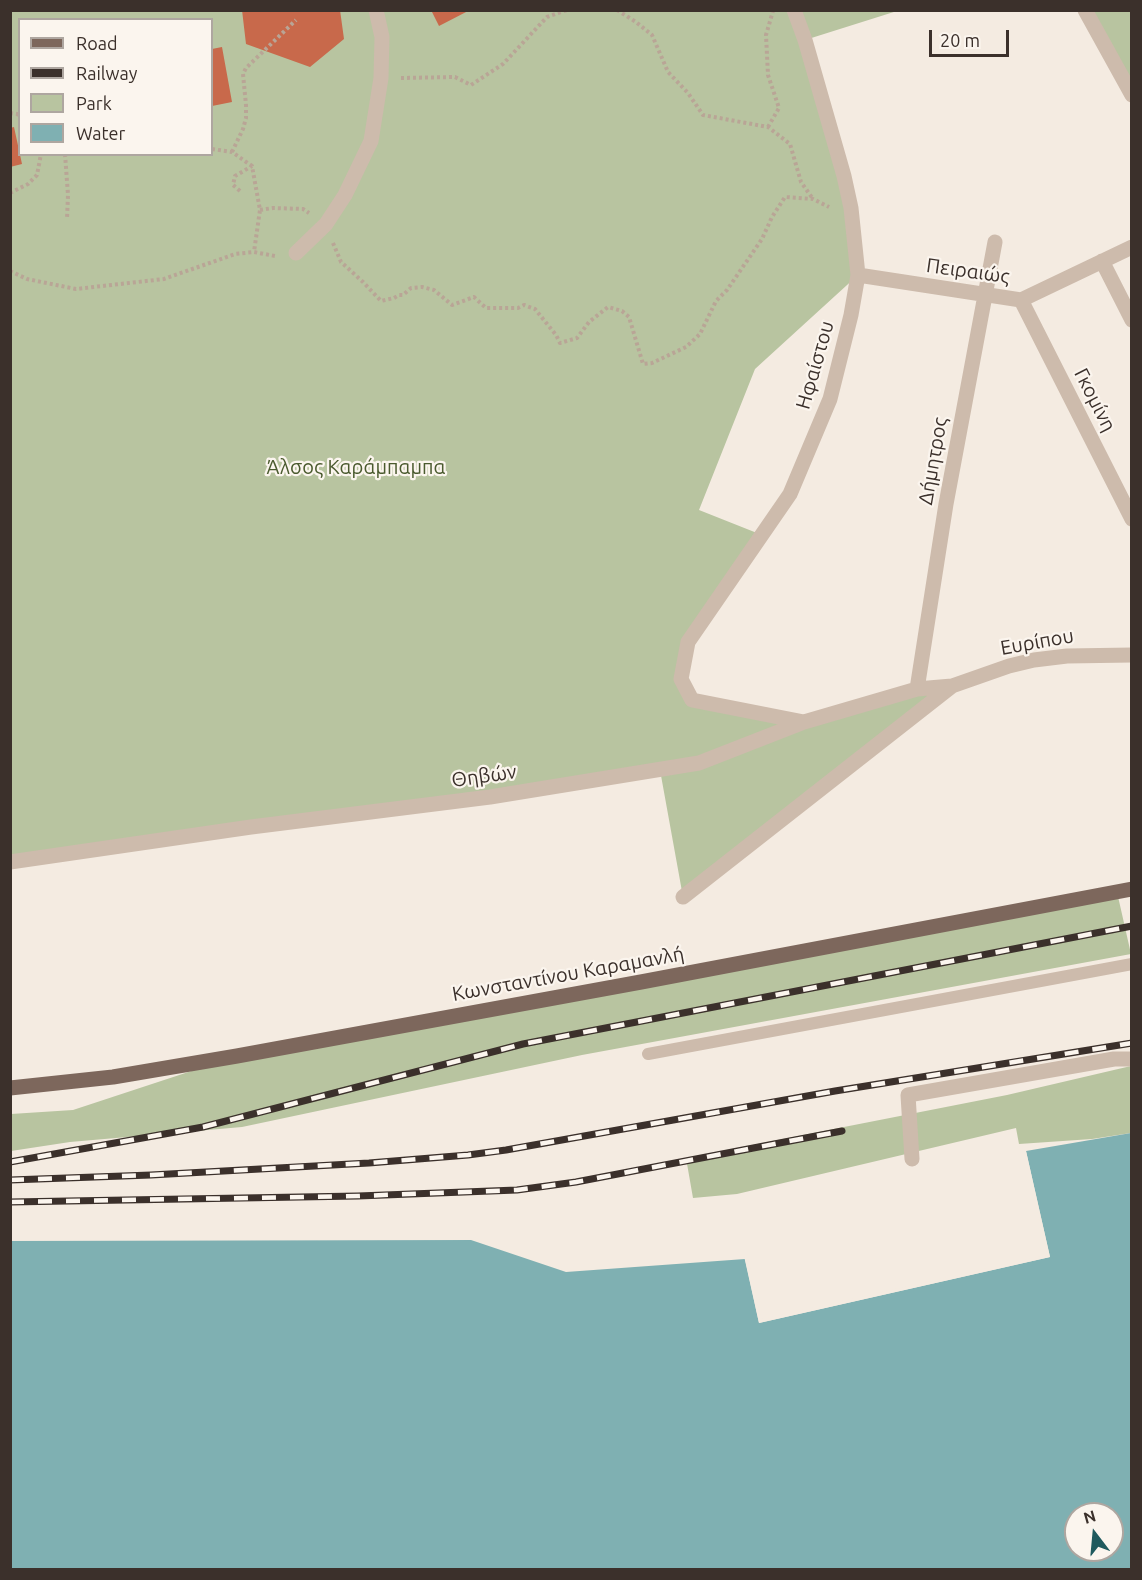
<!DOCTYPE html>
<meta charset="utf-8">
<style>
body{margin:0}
#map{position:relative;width:1142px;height:1580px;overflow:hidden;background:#f4ebe1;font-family:Ubuntu,sans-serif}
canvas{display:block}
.frame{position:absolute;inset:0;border:12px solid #3b302b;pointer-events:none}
.legend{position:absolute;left:18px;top:18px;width:195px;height:138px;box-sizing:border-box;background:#fbf5ee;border:2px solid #aea6a0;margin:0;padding:8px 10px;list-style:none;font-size:18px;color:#3b302b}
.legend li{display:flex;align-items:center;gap:12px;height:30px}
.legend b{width:30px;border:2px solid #aea6a0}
.north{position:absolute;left:1064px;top:1502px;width:60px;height:60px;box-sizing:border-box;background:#fbf5ee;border:2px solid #aea6a0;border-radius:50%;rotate:344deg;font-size:16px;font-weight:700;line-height:24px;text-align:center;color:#3b302b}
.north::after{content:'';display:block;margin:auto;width:21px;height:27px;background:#1f5a5e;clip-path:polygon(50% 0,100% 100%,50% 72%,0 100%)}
.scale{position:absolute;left:929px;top:30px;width:80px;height:27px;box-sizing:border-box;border:3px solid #3b302b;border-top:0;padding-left:8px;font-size:18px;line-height:21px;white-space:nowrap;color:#3b302b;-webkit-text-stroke:4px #fbf5ee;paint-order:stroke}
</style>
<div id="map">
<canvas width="1142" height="1580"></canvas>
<div class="frame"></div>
<ul class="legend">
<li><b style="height:8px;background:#7d675c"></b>Road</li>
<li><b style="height:8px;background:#3b302b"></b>Railway</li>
<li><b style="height:16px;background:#b8c4a0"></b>Park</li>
<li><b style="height:16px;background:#7fb0b2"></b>Water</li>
</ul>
<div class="north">N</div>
<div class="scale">20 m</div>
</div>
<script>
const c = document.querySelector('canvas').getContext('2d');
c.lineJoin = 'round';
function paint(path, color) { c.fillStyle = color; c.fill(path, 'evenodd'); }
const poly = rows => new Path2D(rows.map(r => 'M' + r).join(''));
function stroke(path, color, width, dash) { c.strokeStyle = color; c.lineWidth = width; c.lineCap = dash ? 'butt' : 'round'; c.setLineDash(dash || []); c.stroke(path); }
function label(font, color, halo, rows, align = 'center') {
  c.font = font + ' Ubuntu,sans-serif'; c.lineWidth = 4.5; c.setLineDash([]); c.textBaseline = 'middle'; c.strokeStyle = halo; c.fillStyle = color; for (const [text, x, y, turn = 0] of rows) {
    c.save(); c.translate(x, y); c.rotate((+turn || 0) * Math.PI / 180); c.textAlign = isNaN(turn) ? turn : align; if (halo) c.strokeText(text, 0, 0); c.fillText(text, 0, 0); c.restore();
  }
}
const green = poly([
 [10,11,897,11,805,40,844,176,858,275,755,369,699,510,762,535,688,641,681,679,692,700,804,722,952,686,683,897,660,770,11,862],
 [20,20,212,20,212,154,20,154],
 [1085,11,1131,11,1131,95],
 [1117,892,1131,954,582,1055,242,1127,70,1142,11,1151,11,1114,73,1110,237,1056],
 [1131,1066,1131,1133,1092,1139,1019,1144,1016,1128,737,1194,693,1198,686,1158,1007,1095]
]);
const water = poly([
 [1131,1133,1131,1569,11,1570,11,1241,471,1240,566,1272,745,1259,759,1323,1050,1257,1026,1151],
 [1076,1514,1112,1514,1112,1550,1076,1550]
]);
const pier = poly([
 [1023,1151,1026,1151,1050,1257,759,1323,744,1256,748,1258,761,1319,1047,1255]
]);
const building = poly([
 [242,10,340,10,344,39,310,67,246,44],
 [431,10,470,10,439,26],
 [222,47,232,102,212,106,212,49],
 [14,127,22,164,10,167,10,128]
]);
const path = poly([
 [617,10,636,22,652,35,668,72,688,93,703,115,768,127,790,144,801,182,813,199],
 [401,78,455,77,471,85,503,64,547,17,567,10],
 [10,113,17,114,20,116],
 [768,127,779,108,768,75,766,35,773,11],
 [212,149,232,152,252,166,260,210,254,252,275,256],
 [232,152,243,129,246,118,246,105,243,74,246,68,296,20],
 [65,154,68,195,67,219],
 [240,191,233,185,235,176,252,166],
 [10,193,28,184,37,175,41,154],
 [260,210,273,208,303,209,309,213],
 [333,243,341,262,363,282,381,301,394,298,399,295,403,295,411,288,422,287,434,290,452,305,474,297,486,308,518,308,524,305,535,309,556,335,560,343,577,338,589,322,608,307,622,311,629,317,643,364,652,363,686,347,700,334,716,301,727,290,762,239,772,217,785,197,813,199,829,207],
 [10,271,27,279,76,289,164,279,235,254,254,252]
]);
const lane = poly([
 [648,1054,1132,964]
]);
const street = poly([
 [794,10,805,40,844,176,851,208,858,275,851,315,830,399,790,494,688,642,681,679,692,700,804,722],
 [1085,10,1132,95],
 [296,253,326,224,345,195,371,141,381,78,382,37,376,10],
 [1102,261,1132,320],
 [858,275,1021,300,1132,247],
 [1021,300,1132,519],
 [917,689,946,504,995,242],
 [10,862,251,827,490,797,699,763,804,722,917,689,952,686,1009,666,1034,660,1067,656,1132,655],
 [683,897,952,686],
 [912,1159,908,1095,1114,1059,1132,1059]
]);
const primary = poly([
 [10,1088,113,1077,237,1056,641,982,1132,889]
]);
const rail = poly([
 [10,1162,203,1127,523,1044,1132,926],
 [10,1180,151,1175,369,1163,468,1155,506,1150,835,1091,1132,1043],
 [10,1202,358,1196,517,1190,576,1182,842,1131]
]);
const streetNames = [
 ["Πειραιώς",968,271,8],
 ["Ηφαίστου",815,365,-74],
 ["Γκομίνη",1095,400,63],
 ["Δήμητρος",933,461,-80],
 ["Ευρίπου",1037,642,-10],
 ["Θηβών",484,776,-8],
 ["Κωνσταντίνου Καραμανλή",568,974,-10]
];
const parkNames = [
 ["Άλσος Καράμπαμπα",356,467]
];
paint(green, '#b8c4a0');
paint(water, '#7fb0b2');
paint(pier, '#f4ebe1');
paint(building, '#c8694b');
stroke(path, '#b9a596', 4, [3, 3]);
stroke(lane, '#cdbbac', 12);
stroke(street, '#cdbbac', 15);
stroke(primary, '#7d675c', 15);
stroke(rail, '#3b302b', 7);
stroke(rail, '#fbf5ee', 4.5, [14]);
label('20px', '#3b302b', '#fbf5ee', streetNames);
label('20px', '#4a5a2e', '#fbf5ee', parkNames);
</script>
